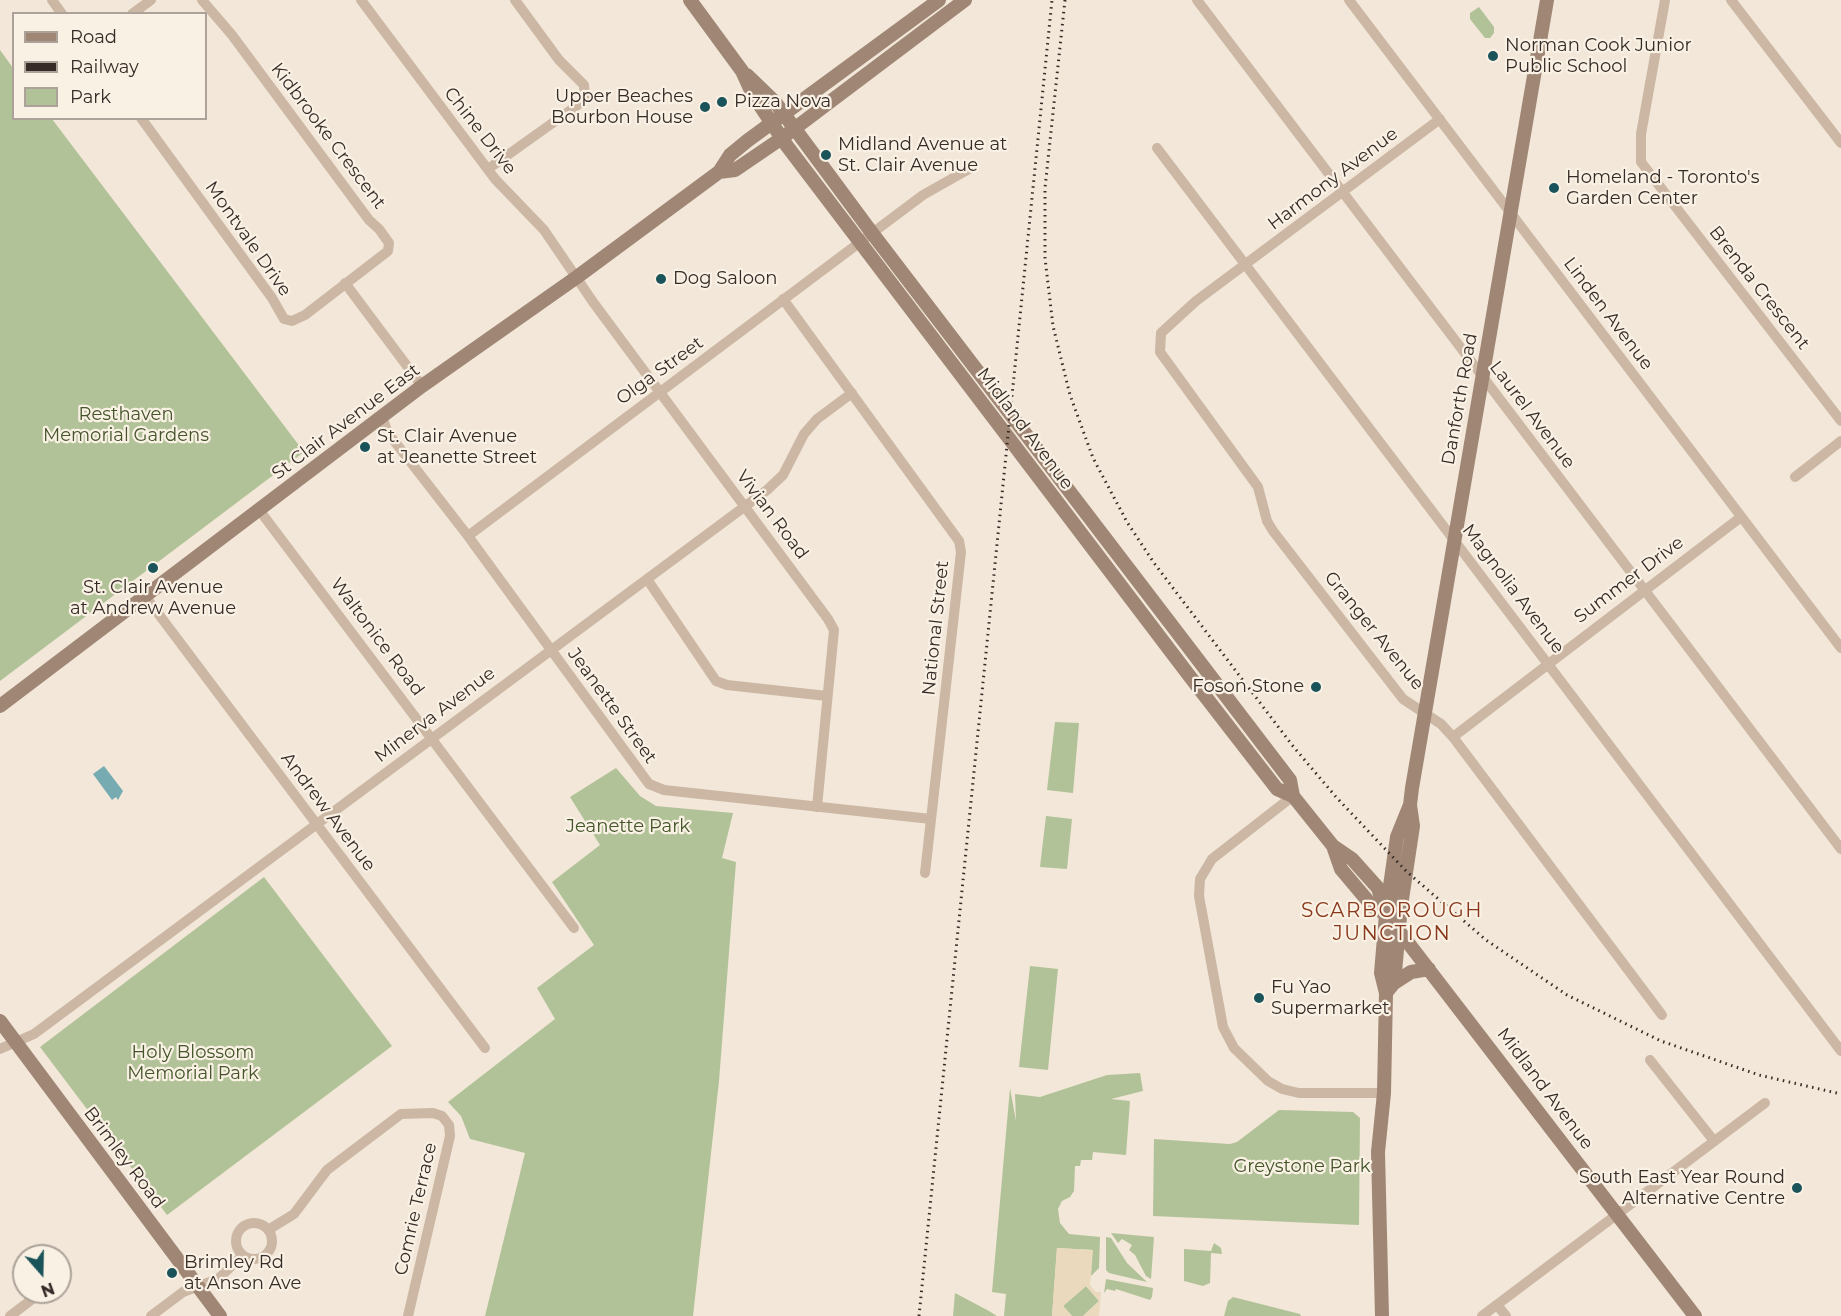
<!DOCTYPE html>
<style>
body{margin:0}
#map{position:relative;width:1841px;height:1316px;overflow:hidden;background:#f2e7d8;font-family:Montserrat,sans-serif}
canvas{display:block}
.legend{position:absolute;left:12px;top:12px;width:195px;height:108px;box-sizing:border-box;background:#faf1e5;border:2px solid #aca299;margin:0;padding:8px 10px;list-style:none;font-size:18px;color:#362b26}
.legend li{display:flex;align-items:center;gap:12px;height:30px}
.legend b{width:30px;border:2px solid #aca299}
.north{position:absolute;left:12px;top:1244px;width:60px;height:60px;box-sizing:border-box;background:#faf1e5;border:2px solid #aca299;border-radius:50%;rotate:160deg;font-size:16px;font-weight:700;line-height:24px;text-align:center;color:#362b26}
.north::after{content:'';display:block;margin:auto;width:21px;height:27px;background:#1a5359;clip-path:polygon(50% 0,100% 100%,50% 72%,0 100%)}
</style>
<div id="map">
<canvas width="1841" height="1316"></canvas>
<ul class="legend">
<li><b style="height:8px;background:#9f8675"></b>Road</li>
<li><b style="height:8px;background:#362b26"></b>Railway</li>
<li><b style="height:16px;background:#b2c298"></b>Park</li>
</ul>
<div class="north">N</div>
</div>
<script>
const c = document.querySelector('canvas').getContext('2d');
c.lineJoin = 'round';
function paint(path, color) { c.fillStyle = color; c.fill(path, 'evenodd'); }
const poly = rows => new Path2D(rows.map(r => 'M' + r).join(''));
function stroke(path, color, width, dash) { c.strokeStyle = color; c.lineWidth = width; c.lineCap = dash ? 'butt' : 'round'; c.setLineDash(dash || []); c.stroke(path); }
function label(font, color, halo, rows, align = 'center') {
  c.font = font + ' Montserrat,sans-serif'; c.lineWidth = 4.5; c.setLineDash([]); c.textBaseline = 'middle'; c.strokeStyle = halo; c.fillStyle = color; for (const [text, x, y, turn = 0] of rows) {
    c.save(); c.translate(x, y); c.rotate((+turn || 0) * Math.PI / 180); c.textAlign = isNaN(turn) ? turn : align; if (halo) c.strokeText(text, 0, 0); c.fillText(text, 0, 0); c.restore();
  }
}
const green = poly([
 [1479,7,1494,27,1494,33,1490,38,1485,38,1470,19,1470,13],
 [0,50,13,68,14,118,52,119,304,452,0,681],
 [1055,722,1079,723,1073,793,1047,790],
 [616,768,640,796,656,806,733,813,722,858,736,862,719,1081,693,1316,485,1316,525,1153,470,1139,461,1116,448,1102,555,1019,537,988,594,945,552,882,600,845,570,797],
 [1046,816,1072,819,1067,869,1040,867],
 [264,877,392,1046,167,1215,40,1047],
 [1030,966,1058,969,1048,1070,1019,1067],
 [1140,1073,1143,1091,1111,1099,1130,1101,1126,1155,1093,1152,1092,1160,1081,1160,1080,1166,1075,1166,1074,1191,1070,1197,1062,1201,1058,1209,1060,1223,1069,1234,1100,1237,1099,1268,1091,1276,1092,1250,1057,1248,1052,1316,1004,1316,1006,1294,992,1292,1010,1088,1016,1121,1015,1094,1040,1097,1107,1075],
 [1279,1110,1353,1112,1360,1118,1359,1225,1153,1216,1154,1139,1230,1144,1237,1142],
 [1111,1233,1154,1237,1151,1279,1146,1276,1135,1255,1129,1250,1132,1245,1122,1239,1118,1243],
 [1106,1237,1111,1238,1127,1263,1147,1282,1109,1273,1106,1270],
 [1214,1243,1221,1248,1222,1254,1211,1253,1210,1283,1203,1286,1184,1281,1184,1249,1211,1251],
 [1106,1279,1153,1288,1152,1297,1150,1300,1116,1289,1115,1291,1107,1289,1104,1293],
 [1086,1286,1099,1301,1083,1316,1072,1316,1063,1306],
 [955,1293,989,1311,997,1316,953,1316],
 [1233,1297,1300,1314,1301,1316,1224,1316,1228,1301]
]);
const plaza = poly([
 [1057,1248,1093,1250,1090,1285,1096,1292,1101,1292,1099,1316,1083,1316,1099,1301,1086,1286,1063,1306,1072,1316,1052,1316]
]);
const water = poly([
 [104,766,123,791,118,800,116,797,112,800,93,774]
]);
const minor = poly([
 [52,0,62,14],
 [361,0,495,179,544,230,593,302,828,619,834,630,817,807],
 [1197,0,1841,849],
 [1349,0,1841,648],
 [1665,0,1641,134,1641,162,1841,421],
 [1731,0,1841,143],
 [132,14,151,0],
 [141,118,272,298,284,319,292,321,305,315,388,251,389,243,379,229,369,220,232,35,202,0],
 [1440,119,1196,301,1161,333,1160,352,1258,487,1267,521,1273,531,1403,699,1441,724,1453,737,1662,1015],
 [1157,148,1841,1051],
 [488,169,582,102,585,97,584,85,559,60,515,0],
 [345,283,422,386],
 [783,299,959,541,961,552,925,873],
 [382,417,388,433,468,536,649,784,664,790,931,819],
 [1795,477,1841,441],
 [260,511,574,928],
 [468,536,923,195,969,169],
 [647,579,716,681,727,685,827,696],
 [145,596,485,1048],
 [1453,737,1741,517],
 [1293,796,1212,859,1200,879,1199,896,1223,1027,1234,1048,1268,1081,1282,1089,1299,1093,1384,1093],
 [0,1049,34,1034,767,490,783,475,804,434,817,419,852,393],
 [1650,1060,1714,1141],
 '236 1241a18 18 0 1 1 36 0a18 18 0 1 1-36 0Z',
 [268,1230,294,1214,327,1170,401,1114,433,1113,442,1116,449,1125,450,1136,408,1316],
 [1497,1305,1506,1316],
 [10,1316,39,1294],
 [151,1316,183,1292,218,1279,243,1255],
 [1482,1316,1765,1103]
]);
const secondary = poly([
 [690,0,742,71,753,95,787,146,1191,678,1277,789,1293,796,1333,846,1352,859,1378,888,1386,914,1695,1316],
 [747,75,775,102,872,233,1290,780,1293,796],
 [719,172,735,170,782,138,965,0],
 [0,706,422,386,577,277,719,172,730,155,747,141,939,0],
 [1333,846,1341,869,1373,907,1386,914],
 [1394,983,1411,972,1429,969],
 [1386,993,1394,983,1401,906,1413,826,1410,805,1412,788,1547,0],
 [0,1021,220,1316],
 [1382,1316,1378,1152,1384,1093,1386,993,1381,973,1386,914,1397,837,1410,805]
]);
const rail = poly([
 [1065,0,1045,188,1045,258,1053,326,1070,395,1093,458,1127,522,1154,563,1292,745,1336,797,1407,872,1486,940,1567,995,1661,1041,1759,1075,1841,1094],
 [919,1316,1052,0]
]);
const markers = [
 [1493,56,6,"#1a5359"],
 [722,102,6,"#1a5359"],
 [705,107,6,"#1a5359"],
 [826,155,6,"#1a5359"],
 [1554,188,6,"#1a5359"],
 [661,279,6,"#1a5359"],
 [365,447,6,"#1a5359"],
 [153,568,6,"#1a5359"],
 [1316,687,6,"#1a5359"],
 [1259,998,6,"#1a5359"],
 [1797,1188,6,"#1a5359"],
 [172,1273,6,"#1a5359"]
];
const poiNames = [
 ["Norman Cook Junior",1505,46],
 ["Public School",1505,67],
 ["Upper Beaches",693,97,"right"],
 ["Bourbon House",693,118,"right"],
 ["Pizza Nova",734,102],
 ["Midland Avenue at",838,145],
 ["St. Clair Avenue",838,166],
 ["Homeland - Toronto's",1566,178],
 ["Garden Center",1566,199],
 ["Dog Saloon",673,279],
 ["St. Clair Avenue",377,437],
 ["at Jeanette Street",377,458],
 ["St. Clair Avenue",153,588,"center"],
 ["at Andrew Avenue",153,609,"center"],
 ["Foson Stone",1304,687,"right"],
 ["Fu Yao",1271,988],
 ["Supermarket",1271,1009],
 ["South East Year Round",1785,1178,"right"],
 ["Alternative Centre",1785,1199,"right"],
 ["Brimley Rd",184,1263],
 ["at Anson Ave",184,1284]
];
const streetNames = [
 ["Chine Drive",480,131,52],
 ["Kidbrooke Crescent",328,136,53],
 ["Harmony Avenue",1333,179,-37],
 ["Montvale Drive",248,239,55],
 ["Brenda Crescent",1759,288,52],
 ["Linden Avenue",1608,314,53],
 ["Olga Street",660,371,-36],
 ["Danforth Road",1460,399,-80],
 ["Laurel Avenue",1532,415,53],
 ["St Clair Avenue East",346,422,-37],
 ["Midland Avenue",1025,429,53],
 ["Vivian Road",772,515,53],
 ["Summer Drive",1629,580,-37],
 ["Magnolia Avenue",1513,589,53],
 ["National Street",936,628,-84],
 ["Granger Avenue",1374,631,51],
 ["Waltonice Road",377,637,53],
 ["Jeanette Street",612,706,54],
 ["Minerva Avenue",435,715,-37],
 ["Andrew Avenue",328,812,53],
 ["Midland Avenue",1545,1089,53],
 ["Brimley Road",124,1158,53],
 ["Comrie Terrace",416,1209,-77]
];
const parkNames = [
 ["Resthaven",126,415],
 ["Memorial Gardens",126,436],
 ["Jeanette Park",628,827],
 ["Holy Blossom",193,1053],
 ["Memorial Park",193,1074],
 ["Greystone Park",1302,1167]
];
const neighbourhoodNames = [
 ["SCARBOROUGH",1392,911],
 ["JUNCTION",1392,934]
];
paint(green, '#b2c298');
paint(plaza, '#ebd9be');
paint(water, '#76acb1');
stroke(minor, '#cbb7a4', 10);
stroke(secondary, '#9f8675', 14);
stroke(rail, '#362b26', 3, [1.5, 4.5]);
for (const [x, y, r, color] of markers) { const dot = new Path2D(); dot.arc(x, y, r, 0, 2 * Math.PI); c.fillStyle = color; c.fill(dot); stroke(dot, '#faf1e5', 2); }
label('18px', '#362b26', '#faf1e5', poiNames, 'left');
label('18px', '#362b26', '#faf1e5', streetNames);
label('18px', '#435529', '#faf1e5', parkNames);
c.letterSpacing = '1.5px';
label('20px', '#89391b', '#faf1e5', neighbourhoodNames);
c.letterSpacing = '0px';
</script>
